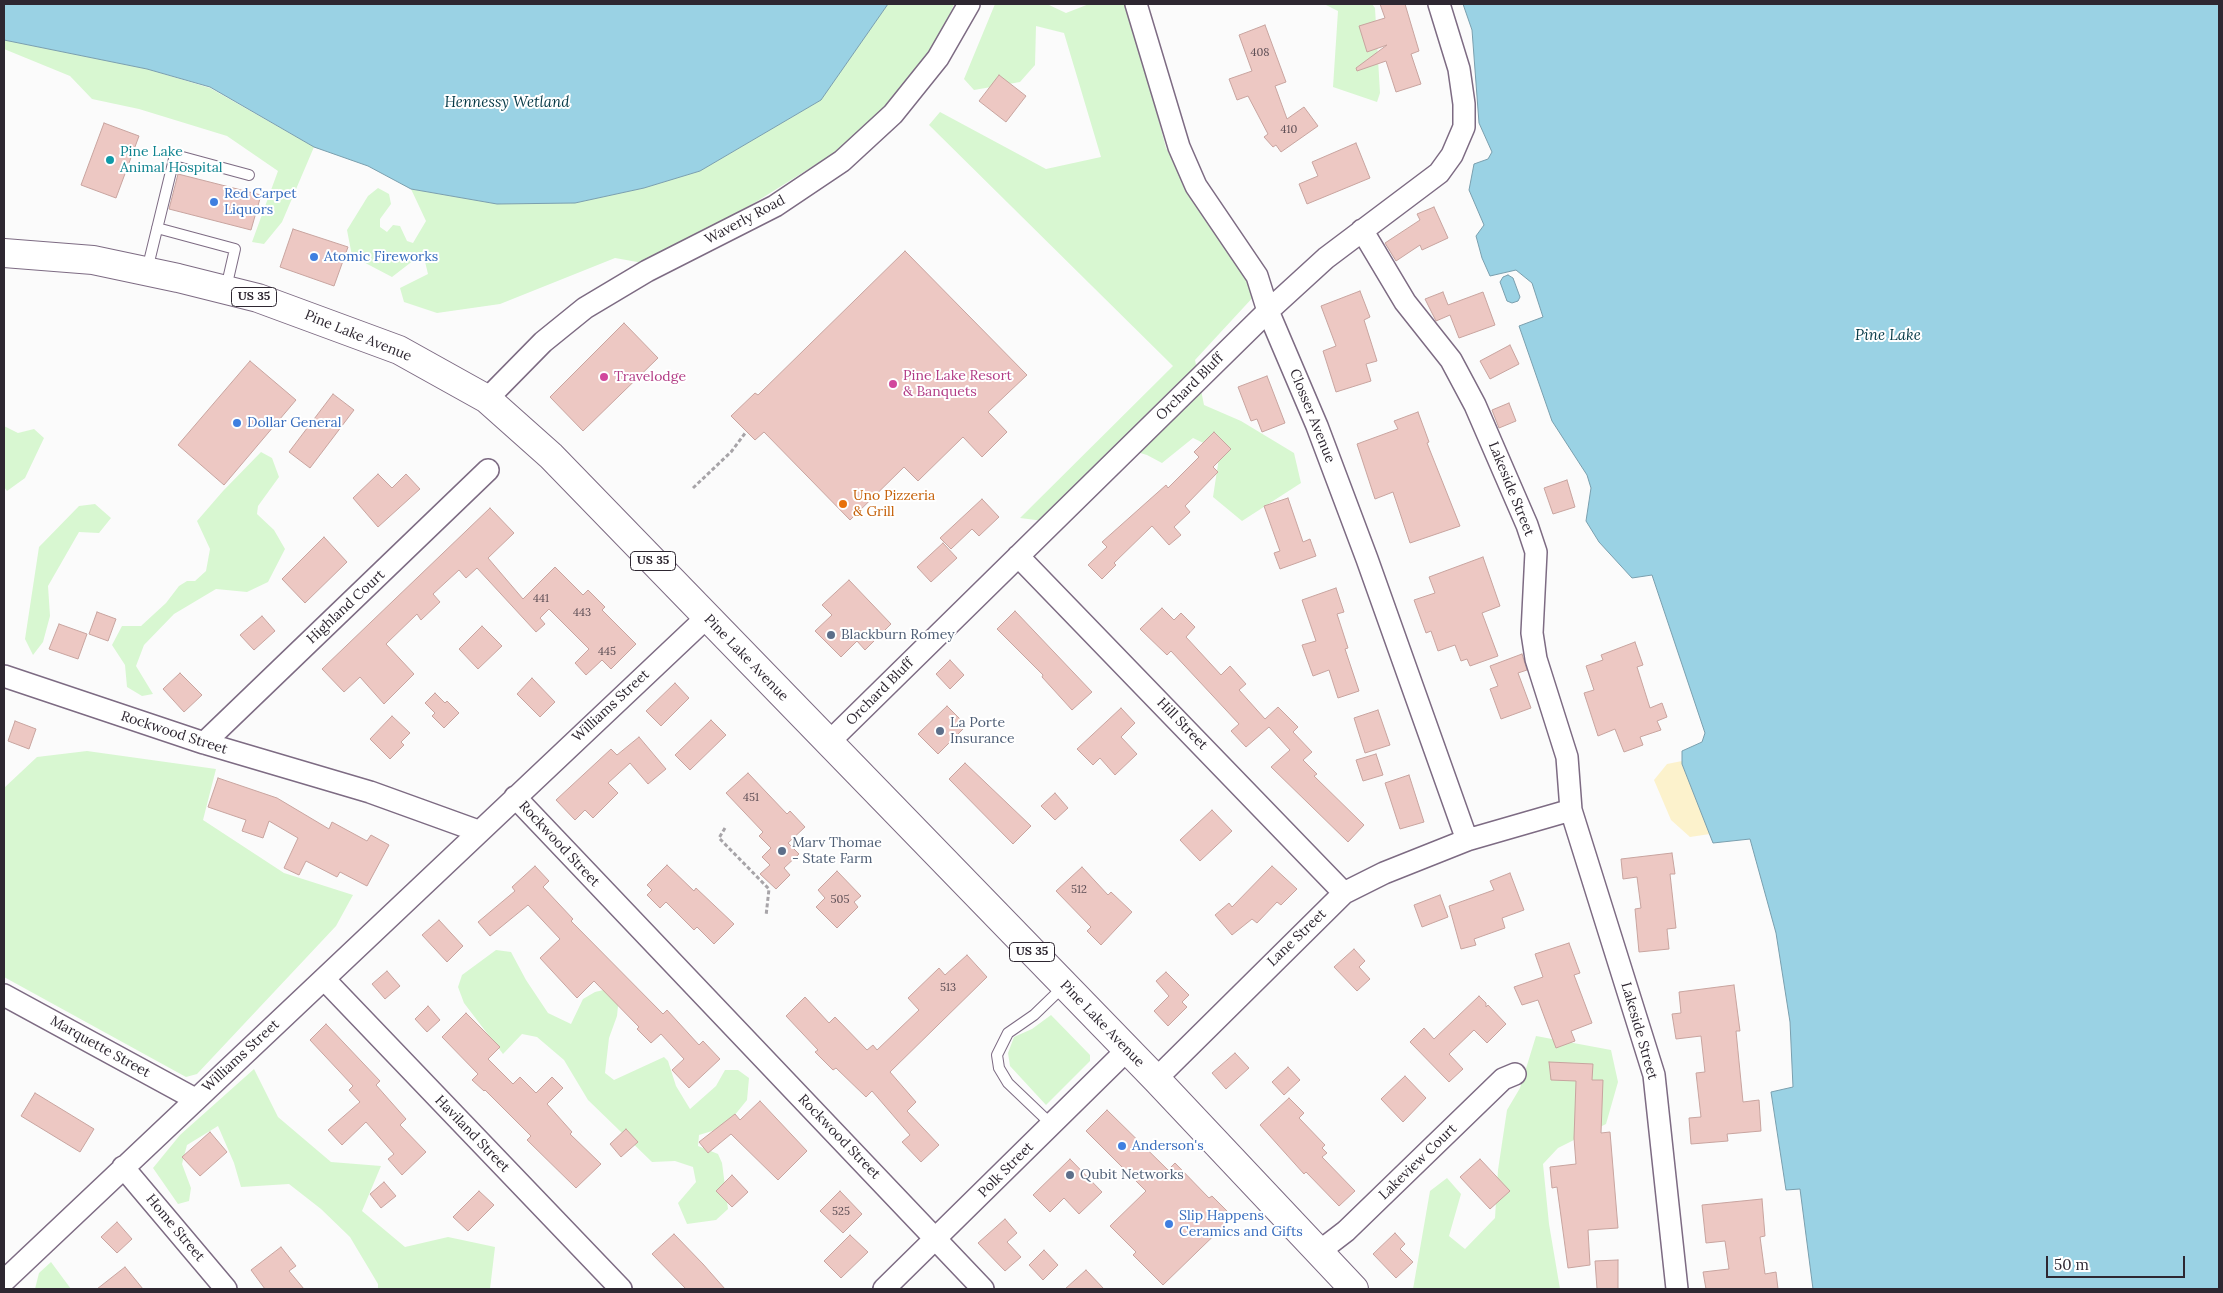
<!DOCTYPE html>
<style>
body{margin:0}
#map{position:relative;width:2223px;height:1293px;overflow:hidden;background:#fbfbfb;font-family:Lora,serif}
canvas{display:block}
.frame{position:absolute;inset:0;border:5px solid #2e2731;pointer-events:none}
.scale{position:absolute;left:2046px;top:1256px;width:139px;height:22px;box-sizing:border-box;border:2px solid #2e2731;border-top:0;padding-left:6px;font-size:15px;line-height:18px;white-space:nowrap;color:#2e2731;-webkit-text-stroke:4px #fff;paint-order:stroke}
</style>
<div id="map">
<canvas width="2223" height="1293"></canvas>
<div class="frame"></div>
<div class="scale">50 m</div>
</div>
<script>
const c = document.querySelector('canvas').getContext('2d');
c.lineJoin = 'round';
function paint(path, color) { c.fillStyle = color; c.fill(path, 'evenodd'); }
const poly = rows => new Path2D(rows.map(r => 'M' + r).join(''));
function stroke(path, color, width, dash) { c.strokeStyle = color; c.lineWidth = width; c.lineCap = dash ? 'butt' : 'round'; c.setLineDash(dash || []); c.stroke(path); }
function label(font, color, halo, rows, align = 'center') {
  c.font = font + ' Lora,serif'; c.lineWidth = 4; c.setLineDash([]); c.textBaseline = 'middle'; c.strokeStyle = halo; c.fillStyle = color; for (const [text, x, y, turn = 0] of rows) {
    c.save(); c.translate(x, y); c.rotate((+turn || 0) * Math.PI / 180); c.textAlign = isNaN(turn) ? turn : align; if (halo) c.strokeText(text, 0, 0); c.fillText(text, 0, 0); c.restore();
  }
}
const green = poly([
 [888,4,954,4,945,27,891,106,839,150,751,205,643,263,615,258,500,304,437,313,404,302,400,288,428,274,423,253,392,277,352,256,347,230,368,196,378,188,389,194,391,204,380,219,380,227,387,232,393,225,400,226,407,241,413,243,426,221,411,189,497,204,575,203,644,188,700,171,821,100],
 [995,4,1047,4,1066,13,1089,4,1128,4,1166,148,1256,294,1195,360,1204,405,1241,421,1294,453,1301,483,1242,521,1213,497,1220,451,1193,438,1162,463,1147,455,1117,446,1044,521,1020,518,1173,366,929,125,940,112,1046,169,1101,157,1064,33,1036,26,1035,65,1020,82,974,90,964,79],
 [1324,4,1372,4,1375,8,1380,93,1377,102,1333,87,1338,11],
 [4,40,147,69,210,88,314,147,282,222,264,244,252,242,278,171,227,136,139,109,92,99,70,76,4,49],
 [4,426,18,433,34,429,44,438,25,478,7,491,4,487],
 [261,452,272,458,279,477,258,506,257,514,274,530,285,549,268,582,247,592,216,589,174,614,144,645,136,666,153,694,142,696,127,687,125,665,112,645,122,626,141,626,166,603,179,586,187,581,195,581,206,571,210,549,197,521,223,491],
 [95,504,111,518,99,533,79,532,48,586,50,616,43,642,33,655,25,639,39,547,79,506],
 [87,751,216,769,203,820,284,873,353,895,336,926,197,1074,186,1077,4,977,4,788,37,757],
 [496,950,511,952,526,980,548,1013,571,1024,583,999,595,992,620,986,617,1016,609,1038,605,1073,614,1080,664,1057,668,1061,676,1086,690,1109,716,1086,725,1070,738,1070,749,1078,747,1100,725,1127,699,1135,698,1146,718,1154,722,1163,728,1209,716,1220,687,1224,678,1203,696,1182,693,1167,675,1161,652,1162,588,1100,564,1060,537,1037,522,1034,503,1054,464,1003,458,987,462,975],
 [1051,1015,1090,1055,1090,1061,1046,1105,1010,1066,1008,1053,1014,1037,1032,1029],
 [1536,1036,1611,1050,1618,1082,1606,1124,1558,1148,1543,1164,1549,1224,1560,1289,1413,1289,1430,1191,1447,1178,1461,1194,1449,1236,1465,1249,1495,1218,1498,1170,1507,1110,1520,1088],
 [254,1069,278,1117,331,1162,381,1166,362,1211,405,1247,448,1237,495,1247,490,1289,378,1289,378,1284,350,1237,321,1209,289,1184,241,1187,234,1163,218,1126,187,1145,182,1164,191,1188,189,1201,178,1204,153,1168,180,1135],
 [51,1262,71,1289,35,1289,39,1273]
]);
const sand = poly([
 [1682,761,1682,764,1710,834,1690,837,1671,820,1654,780,1667,764]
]);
const water = poly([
 [4,4,888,4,821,100,700,171,644,188,575,203,497,204,411,189,368,166,314,147,210,87,147,69,4,40,4,4],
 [1463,4,2219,4,2219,1289,1813,1289,1800,1189,1786,1190,1771,1092,1793,1087,1790,1022,1776,933,1750,839,1713,843,1682,764,1682,751,1702,742,1705,733,1652,575,1632,578,1599,542,1586,521,1591,488,1587,475,1552,421,1519,326,1543,317,1532,283,1516,270,1490,276,1482,258,1476,236,1484,225,1469,190,1474,164,1488,159,1492,152,1479,123,1472,30,1463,4],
 [1508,275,1513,278,1520,297,1518,301,1512,303,1507,301,1500,282,1503,277,1508,275]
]);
const building = poly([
 [1380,4,1405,4,1419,51,1411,54,1421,84,1396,92,1386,61,1357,71,1356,68,1387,45,1367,52,1359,26,1385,18,1380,4],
 [1265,25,1286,82,1275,86,1287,119,1304,107,1318,126,1281,152,1276,145,1273,147,1264,137,1268,134,1248,96,1237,100,1229,79,1252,71,1239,35,1265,25],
 [999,75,1026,96,1006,122,979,101,999,75],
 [104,123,139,136,116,198,81,185,104,123],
 [1356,143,1370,178,1307,204,1299,184,1318,176,1312,162,1356,143],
 [178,174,261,195,251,230,169,209,178,174],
 [1434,207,1448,238,1422,250,1420,245,1396,261,1385,243,1420,220,1417,214,1434,207],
 [293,229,348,247,334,286,280,267,293,229],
 [905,251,1027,375,988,412,1007,432,982,457,963,437,918,481,904,467,850,520,764,432,755,440,731,416,755,393,758,395,905,251],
 [1360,291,1370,317,1364,320,1377,361,1366,364,1371,381,1336,392,1323,351,1336,346,1321,306,1360,291],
 [1443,292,1448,305,1483,292,1495,325,1459,338,1450,315,1436,321,1425,299,1443,292],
 [624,323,658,358,583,431,550,397,624,323],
 [1510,345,1519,364,1490,379,1480,361,1510,345],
 [250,361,296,400,224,485,178,445,250,361],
 [1267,376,1285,423,1262,432,1257,419,1251,421,1238,387,1267,376],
 [333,394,354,410,310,468,289,452,333,394],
 [1509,403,1516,421,1499,428,1492,410,1509,403],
 [1418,412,1429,442,1427,443,1460,526,1410,543,1393,492,1375,499,1357,444,1398,429,1394,421,1418,412],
 [1214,432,1231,449,1213,467,1218,472,1185,506,1190,512,1174,527,1181,535,1169,545,1152,526,1114,563,1116,565,1102,579,1088,565,1107,547,1102,542,1166,485,1168,488,1199,457,1194,452,1214,432],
 [378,474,392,488,406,474,420,489,378,527,353,498,378,474],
 [1567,480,1575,507,1553,514,1544,488,1567,480],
 [1288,498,1303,542,1310,539,1316,556,1280,569,1274,553,1280,551,1264,506,1288,498],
 [982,499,999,517,979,536,972,529,951,549,940,538,982,499],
 [490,508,514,533,488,558,523,599,555,567,583,595,588,590,605,607,602,610,636,644,611,669,602,660,586,675,575,663,589,649,549,609,540,618,545,624,536,632,477,568,466,578,459,570,433,594,440,602,421,620,417,614,386,644,414,674,384,704,360,677,344,692,322,669,490,508],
 [324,537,347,562,305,603,282,579,324,537],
 [943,543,957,558,931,582,917,567,943,543],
 [1483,557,1500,606,1482,613,1498,656,1470,666,1467,659,1461,661,1455,645,1438,651,1431,631,1426,633,1414,600,1435,593,1429,577,1483,557],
 [849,580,891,624,865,650,857,641,841,657,815,631,832,615,822,605,849,580],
 [1336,588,1344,612,1337,614,1348,648,1345,649,1359,691,1338,698,1329,670,1313,676,1302,645,1316,641,1302,600,1336,588],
 [1162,608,1174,620,1181,613,1195,627,1186,637,1221,675,1230,666,1246,684,1239,690,1265,719,1278,707,1298,727,1293,732,1312,752,1303,760,1317,774,1314,776,1364,825,1348,842,1271,767,1290,750,1269,727,1246,747,1231,731,1239,724,1171,651,1167,655,1140,629,1162,608],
 [1015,611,1092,692,1072,710,1042,677,1043,675,997,629,1015,611],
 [97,612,116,619,108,641,89,634,97,612],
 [262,616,275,631,254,650,240,635,262,616],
 [59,624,87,634,78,659,49,649,59,624],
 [482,626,502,646,478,669,459,649,482,626],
 [1635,642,1643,665,1637,667,1650,708,1662,703,1667,717,1657,721,1661,730,1640,737,1643,745,1624,752,1615,729,1598,736,1584,693,1594,690,1586,666,1603,660,1601,655,1635,642],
 [1522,654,1527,670,1518,673,1531,708,1501,719,1490,689,1498,686,1490,666,1522,654],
 [950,660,964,675,950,689,936,674,950,660],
 [180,673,202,695,184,712,163,689,180,673],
 [532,678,555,702,540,717,517,694,532,678],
 [675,683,689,698,661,726,646,711,675,683],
 [435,693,445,703,447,701,459,713,444,728,432,716,435,713,425,703,435,693],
 [947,706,961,720,958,724,963,729,938,754,918,734,947,706],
 [1121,708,1135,723,1121,737,1137,754,1115,775,1100,758,1093,765,1077,749,1121,708],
 [1378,710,1390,745,1365,753,1354,718,1378,710],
 [392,716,410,733,401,742,404,745,390,759,370,739,392,716],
 [711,720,726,735,690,770,675,755,711,720],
 [15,721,36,729,29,749,8,741,15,721],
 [639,737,666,769,648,784,630,763,608,783,618,793,593,818,585,810,575,820,556,800,611,749,617,755,639,737],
 [1376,754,1383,775,1363,781,1356,760,1376,754],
 [965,763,1031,826,1013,844,949,779,965,763],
 [748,773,787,814,790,811,805,827,788,843,799,854,784,868,790,875,776,889,760,874,770,865,762,857,771,848,759,836,763,832,726,793,748,773],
 [1409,775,1424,822,1400,829,1385,783,1409,775],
 [218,778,277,798,329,829,332,822,367,841,371,835,389,845,367,886,340,872,337,877,306,861,299,875,284,868,298,838,269,821,263,838,242,831,246,820,208,807,218,778],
 [1055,793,1068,808,1055,820,1041,806,1055,793],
 [1212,810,1232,831,1200,861,1180,840,1212,810],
 [1672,853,1675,874,1670,874,1676,928,1667,929,1669,949,1639,952,1635,909,1641,908,1637,877,1623,879,1621,859,1672,853],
 [667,865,694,891,696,888,734,924,714,944,697,927,694,930,666,902,660,908,647,895,652,890,647,885,667,865],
 [535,866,549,881,543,887,573,919,571,921,663,1014,667,1010,699,1045,703,1041,720,1059,689,1088,672,1070,684,1059,661,1034,651,1043,637,1029,639,1027,594,981,577,998,540,958,560,939,528,905,490,936,478,922,515,891,512,887,535,866],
 [1272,866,1297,889,1281,905,1277,902,1257,923,1252,919,1232,935,1215,915,1229,903,1232,907,1272,866],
 [1082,867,1108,895,1111,892,1132,912,1101,945,1087,931,1091,927,1056,891,1082,867],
 [837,871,861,896,854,902,858,907,837,928,816,907,825,898,818,890,837,871],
 [1510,873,1524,910,1502,918,1505,928,1474,939,1476,945,1461,949,1449,906,1494,890,1490,881,1510,873],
 [1440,895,1448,917,1422,927,1414,905,1440,895],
 [439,920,463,946,447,962,422,935,439,920],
 [1569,943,1580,973,1574,975,1592,1023,1571,1031,1575,1041,1556,1048,1538,1000,1522,1005,1514,987,1543,977,1535,954,1569,943],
 [1354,949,1365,961,1359,967,1370,979,1357,991,1334,967,1354,949],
 [967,955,987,977,890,1072,916,1102,907,1111,939,1145,921,1162,902,1142,910,1135,872,1091,866,1097,836,1068,833,1070,815,1052,818,1050,786,1016,805,997,829,1023,835,1017,867,1050,873,1045,877,1050,919,1010,908,998,939,968,945,975,967,955],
 [387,971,400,986,385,999,372,984,387,971],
 [1166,972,1189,995,1182,1002,1187,1007,1168,1026,1154,1011,1169,996,1156,981,1166,972],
 [1734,985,1740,1031,1736,1031,1743,1102,1759,1100,1761,1131,1727,1134,1728,1141,1691,1144,1689,1118,1701,1117,1696,1073,1705,1072,1701,1036,1676,1039,1672,1014,1681,1013,1679,992,1734,985],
 [1479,996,1486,1003,1486,1007,1488,1005,1506,1024,1487,1043,1474,1030,1449,1054,1463,1069,1449,1082,1410,1042,1424,1028,1434,1039,1479,996],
 [428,1006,440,1020,427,1032,415,1019,428,1006],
 [466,1013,500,1047,488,1059,513,1084,520,1077,536,1093,552,1077,563,1088,547,1104,572,1132,570,1134,601,1164,576,1188,527,1140,531,1136,485,1090,484,1091,472,1080,478,1074,442,1037,466,1013],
 [326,1024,380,1081,376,1085,406,1119,400,1125,426,1152,402,1175,388,1159,394,1154,366,1122,342,1145,328,1130,360,1102,349,1090,353,1086,310,1040,326,1024],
 [1235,1053,1249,1068,1226,1089,1212,1073,1235,1053],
 [1549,1062,1593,1064,1592,1080,1603,1080,1601,1133,1610,1132,1618,1228,1588,1230,1590,1265,1568,1268,1557,1187,1552,1188,1550,1167,1576,1164,1574,1138,1576,1081,1551,1080,1549,1062],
 [1288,1067,1300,1080,1284,1095,1272,1082,1288,1067],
 [1405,1076,1426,1098,1403,1122,1381,1099,1405,1076],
 [35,1093,94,1129,80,1152,21,1116,35,1093],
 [1289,1098,1304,1113,1299,1118,1325,1145,1322,1148,1327,1153,1322,1157,1355,1191,1339,1206,1306,1172,1304,1174,1260,1125,1289,1098],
 [760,1101,807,1151,778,1180,731,1134,708,1153,699,1142,735,1114,740,1120,760,1101],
 [1107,1110,1168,1170,1175,1163,1209,1198,1212,1196,1233,1217,1163,1285,1133,1255,1136,1252,1110,1226,1146,1191,1086,1131,1107,1110],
 [626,1129,638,1142,621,1157,610,1144,626,1129],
 [210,1132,227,1152,200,1176,182,1157,210,1132],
 [1070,1159,1102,1192,1079,1214,1064,1198,1050,1212,1033,1195,1070,1159],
 [1480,1159,1510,1191,1490,1209,1460,1177,1480,1159],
 [732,1175,748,1192,732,1207,716,1191,732,1175],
 [384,1182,396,1196,381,1208,370,1194,384,1182],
 [479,1191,494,1205,468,1231,453,1217,479,1191],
 [840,1191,862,1214,843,1233,820,1211,840,1191],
 [1762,1199,1765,1236,1760,1237,1765,1274,1776,1272,1778,1289,1706,1289,1703,1272,1729,1269,1725,1241,1706,1243,1702,1205,1762,1199],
 [1005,1219,1017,1233,1007,1242,1021,1257,1005,1271,978,1243,1005,1219],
 [117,1222,132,1239,117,1253,101,1237,117,1222],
 [1395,1233,1405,1244,1400,1249,1413,1262,1396,1278,1373,1254,1395,1233],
 [674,1234,703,1264,725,1289,686,1289,652,1254,674,1234],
 [850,1235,868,1252,841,1278,824,1261,850,1235],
 [281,1247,296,1266,289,1271,304,1289,265,1289,251,1270,281,1247],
 [1044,1250,1058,1265,1043,1280,1029,1265,1044,1250],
 [1618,1260,1618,1289,1597,1289,1595,1261,1618,1260],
 [125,1267,143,1289,97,1289,125,1267],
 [1086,1270,1104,1289,1065,1289,1086,1270]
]);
const path = poly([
 [693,488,731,452,746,432],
 [725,828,719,838,769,889,766,916]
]);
const lane = poly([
 [157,228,235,249,226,288],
 [147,270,175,155,249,175],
 [1052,1125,1008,1083,999,1068,997,1055,1008,1033,1034,1015,1064,986]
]);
const street = poly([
 [1136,4,1179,147,1196,186,1257,276,1268,311,1317,426,1367,559,1467,840],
 [1362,230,1405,302,1451,360,1475,405,1527,525,1536,552,1532,633,1536,659,1567,757,1571,810,1654,1075,1677,1289],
 [487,399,543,342,585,308,647,271,775,206,842,161,893,114,938,58,969,4],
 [1018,556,1344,893],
 [4,676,204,743,370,792,478,831],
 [204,743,488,470],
 [828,743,1268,311,1326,258,1439,173,1452,155,1464,127,1464,104,1459,69,1439,4],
 [515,797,983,1289],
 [324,979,621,1289],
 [4,995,195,1099],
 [1156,1079,1344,893,1384,873,1467,840,1571,810],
 [123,1167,226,1289],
 [1320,1251,1346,1231,1503,1079,1515,1074],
 [4,1281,707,617],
 [884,1289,1127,1050]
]);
const primary = poly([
 [4,253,93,260,178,278,258,298,399,350,487,399,551,456,1156,1079,1354,1289]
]);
const markers = [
 [110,160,5,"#0f9aa8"],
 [214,202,5,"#3f7fe0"],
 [314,257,5,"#3f7fe0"],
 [604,377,5,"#d1479c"],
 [893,384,5,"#d1479c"],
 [237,423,5,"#3f7fe0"],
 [843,504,5,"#e8710a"],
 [831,635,5,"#5c6f8a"],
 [940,731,5,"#5c6f8a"],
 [782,851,5,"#5c6f8a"],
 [1122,1146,5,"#3f7fe0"],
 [1070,1175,5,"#5c6f8a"],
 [1169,1224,5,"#3f7fe0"]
];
const numberNames = [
 ["408",1260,53],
 ["410",1289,130],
 ["441",541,599],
 ["443",582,613],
 ["445",607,652],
 ["451",751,798],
 ["512",1079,890],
 ["505",840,900],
 ["513",948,988],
 ["525",841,1212]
];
const shields = [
 [254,297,45],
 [653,561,45],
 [1032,952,45]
];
const shieldNames = [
 ["US 35",254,297],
 ["US 35",653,561],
 ["US 35",1032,952]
];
const cultureNames = [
 ["Pine Lake",120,152],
 ["Animal Hospital",120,168]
];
const shopNames = [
 ["Red Carpet",224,194],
 ["Liquors",224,210],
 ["Atomic Fireworks",324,257],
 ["Dollar General",247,423],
 ["Anderson's",1132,1146],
 ["Slip Happens",1179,1216],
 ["Ceramics and Gifts",1179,1232]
];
const streetNames = [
 ["Waverly Road",745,220,-28],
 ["Pine Lake Avenue",358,336,22],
 ["Orchard Bluff",1190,387,-45],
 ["Closser Avenue",1312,416,68],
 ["Lakeside Street",1511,489,68],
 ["Highland Court",346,607,-43],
 ["Pine Lake Avenue",746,658,46],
 ["Orchard Bluff",880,692,-45],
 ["Williams Street",611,706,-43],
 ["Hill Street",1182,724,46],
 ["Rockwood Street",174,733,18],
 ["Rockwood Street",559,844,47],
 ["Lane Street",1297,938,-44],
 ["Pine Lake Avenue",1102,1024,46],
 ["Lakeside Street",1639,1031,74],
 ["Marquette Street",100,1047,29],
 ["Williams Street",241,1056,-43],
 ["Haviland Street",472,1134,46],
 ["Rockwood Street",839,1137,46],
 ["Lakeview Court",1418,1162,-44],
 ["Polk Street",1006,1170,-45],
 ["Home Street",175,1228,50]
];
const hotelNames = [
 ["Pine Lake Resort",903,376],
 ["& Banquets",903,392],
 ["Travelodge",614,377]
];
const foodNames = [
 ["Uno Pizzeria",853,496],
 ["& Grill",853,512]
];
const serviceNames = [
 ["Blackburn Romey",841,635],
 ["La Porte",950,723],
 ["Insurance",950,739],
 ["Marv Thomae",792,843],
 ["- State Farm",792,859],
 ["Qubit Networks",1080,1175]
];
const waterNames = [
 ["Hennessy Wetland",507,103],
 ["Pine Lake",1888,336]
];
paint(green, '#d8f7d1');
paint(sand, '#fcf2cc');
paint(water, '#9ad2e4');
stroke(water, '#7a9fae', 1);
paint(building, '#edc8c3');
stroke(building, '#c8a49f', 1);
stroke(lane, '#7d6b83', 12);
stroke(street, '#7d6b83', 24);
stroke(primary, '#7d6b83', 30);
stroke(path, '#a7a4a8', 3, [4, 2.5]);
stroke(lane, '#fff', 10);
stroke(street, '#fff', 21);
stroke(primary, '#fff', 28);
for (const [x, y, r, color] of markers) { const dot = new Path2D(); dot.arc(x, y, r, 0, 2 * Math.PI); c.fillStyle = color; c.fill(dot); stroke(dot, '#fff', 2); }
label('11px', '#5e4f56', null, numberNames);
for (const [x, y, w] of shields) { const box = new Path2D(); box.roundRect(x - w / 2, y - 9.5, w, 19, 4); c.fillStyle = '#fff'; c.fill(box); stroke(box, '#2e2731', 1); }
label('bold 12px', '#2e2731', null, shieldNames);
label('14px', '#0d838f', '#fff', cultureNames, 'left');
label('14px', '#366cbe', '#fff', shopNames, 'left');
label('14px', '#2e2731', '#fff', streetNames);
label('14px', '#b23c85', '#fff', hotelNames, 'left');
label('14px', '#c56008', '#fff', foodNames, 'left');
label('14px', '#4e5e75', '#fff', serviceNames, 'left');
label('italic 15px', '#053947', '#fff', waterNames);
</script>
